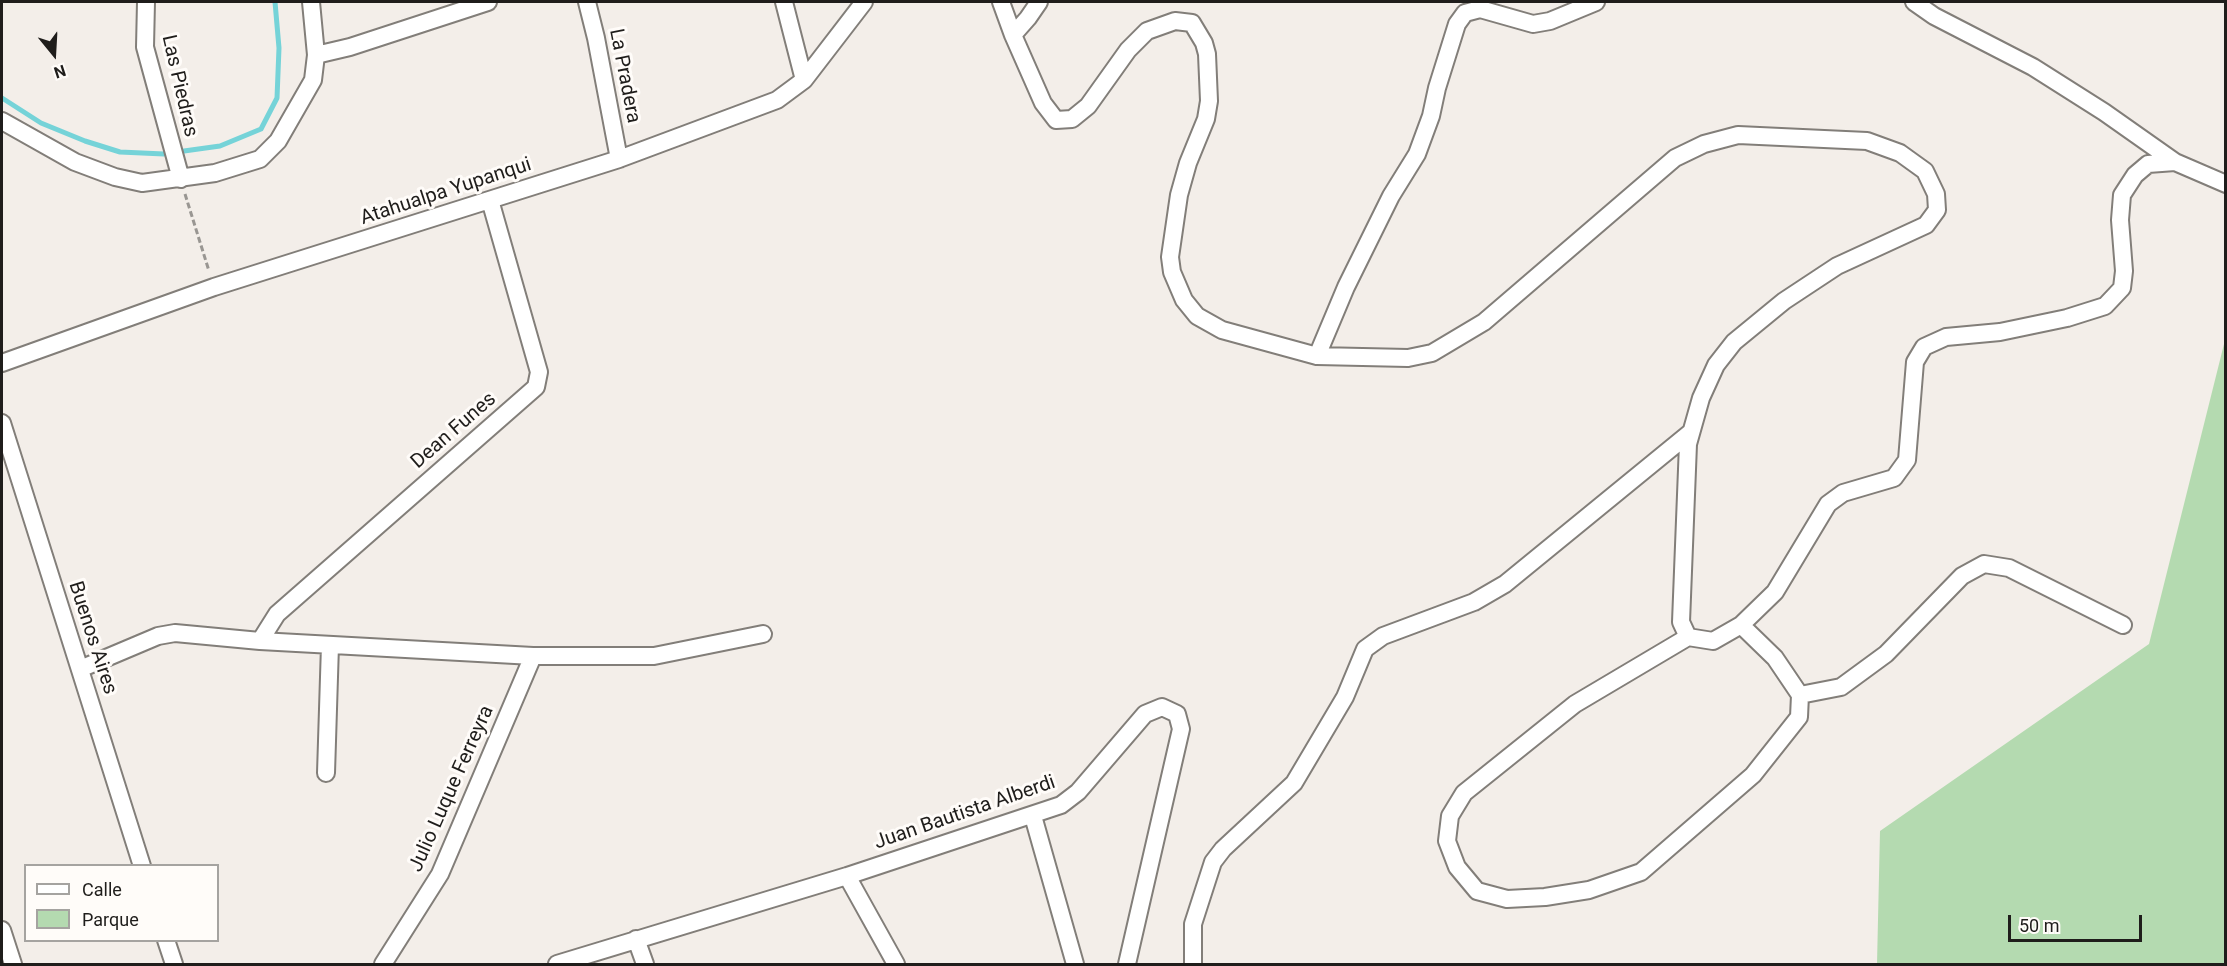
<!DOCTYPE html>
<style>
body{margin:0}
#map{position:relative;width:2227px;height:966px;overflow:hidden;background:#f3eee9;font-family:Roboto,sans-serif}
canvas{display:block}
.frame{position:absolute;inset:0;border:3px solid #1f1d1b;pointer-events:none}
.legend{position:absolute;left:24px;top:864px;width:195px;height:78px;box-sizing:border-box;background:#fffcf9;border:2px solid #a5a3a0;margin:0;padding:8px 10px;list-style:none;font-size:18px;color:#1f1d1b}
.legend li{display:flex;align-items:center;gap:12px;height:30px}
.legend b{width:30px;border:2px solid #a5a3a0}
.north{position:absolute;left:24px;top:24px;width:60px;height:60px;-webkit-text-stroke:4px #fffcf9;paint-order:stroke;rotate:162deg;font-size:16px;font-weight:700;line-height:24px;text-align:center;color:#1f1d1b}
.north::after{content:'';display:block;margin:auto;width:21px;height:27px;background:#1f1d1b;clip-path:polygon(50% 0,100% 100%,50% 72%,0 100%)}
.scale{position:absolute;left:2008px;top:915px;width:134px;height:27px;box-sizing:border-box;border:3px solid #1f1d1b;border-top:0;padding-left:8px;font-size:18px;line-height:21px;white-space:nowrap;color:#1f1d1b;-webkit-text-stroke:4px #fffcf9;paint-order:stroke}
</style>
<div id="map">
<canvas width="2227" height="966"></canvas>
<div class="frame"></div>
<ul class="legend">
<li><b style="height:8px;background:#fff"></b>Calle</li>
<li><b style="height:16px;background:#b4dab0"></b>Parque</li>
</ul>
<div class="north">N</div>
<div class="scale">50 m</div>
</div>
<script>
const c = document.querySelector('canvas').getContext('2d');
c.lineJoin = 'round';
function paint(path, color) { c.fillStyle = color; c.fill(path, 'evenodd'); }
const poly = rows => new Path2D(rows.map(r => 'M' + r).join(''));
function stroke(path, color, width, dash) { c.strokeStyle = color; c.lineWidth = width; c.lineCap = dash ? 'butt' : 'round'; c.setLineDash(dash || []); c.stroke(path); }
function label(font, color, halo, rows, align = 'center') {
  c.font = font + ' Roboto,sans-serif'; c.lineWidth = 6; c.setLineDash([]); c.textBaseline = 'middle'; c.strokeStyle = halo; c.fillStyle = color; for (const [text, x, y, turn = 0] of rows) {
    c.save(); c.translate(x, y); c.rotate((+turn || 0) * Math.PI / 180); c.textAlign = isNaN(turn) ? turn : align; if (halo) c.strokeText(text, 0, 0); c.fillText(text, 0, 0); c.restore();
  }
}
const green = poly([
 [2225,340,2225,964,1877,964,1880,831,2149,644]
]);
const stream = poly([
 [2,98,41,123,85,141,120,152,164,154],
 [184,151,220,146,261,129,277,98,279,48,275,2]
]);
const path = poly([
 [185,194,209,271]
]);
const street = poly([
 [146,2,145,47,181,179],
 [587,2,596,38,619,159],
 [784,2,804,80],
 [1001,2,1013,35,1043,103,1056,120,1072,119,1088,106,1128,50,1147,31,1175,21,1192,23,1204,43,1207,54,1209,101,1206,119,1188,163,1179,195,1170,257,1172,272,1184,300,1197,316,1222,330,1317,356,1408,358,1432,353,1484,322,1675,158,1704,144,1738,135,1867,141,1900,153,1925,171,1936,194,1937,210,1926,225,1837,266,1784,301,1734,342,1716,365,1701,398,1688,444,1681,622,1688,637,1713,641,1741,625,1775,592,1828,504,1843,493,1894,478,1907,460,1915,362,1924,347,1946,337,2000,332,2067,318,2105,306,2122,288,2124,271,2120,220,2122,195,2135,175,2148,164,2175,162,2226,184],
 [1914,2,1934,16,2033,67,2104,112,2175,162],
 [1013,35,1028,18,1039,2],
 [316,55,350,47,488,2],
 [2,121,75,162,115,177,142,183,215,173,260,159,278,141,313,80,316,55,311,2],
 [1317,356,1346,287,1391,196,1417,154,1431,116,1437,88,1457,24,1465,13,1480,9,1533,24,1550,21,1596,2],
 [2,363,214,287,619,159,777,100,804,80,864,2],
 [2,423,142,866],
 [1741,625,1775,658,1800,695,1841,687,1886,654,1962,576,1984,564,2009,568,2123,625],
 [1688,637,1575,704,1464,793,1450,816,1447,841,1457,867,1477,891,1507,899,1545,897,1589,890,1641,872,1753,775,1799,717,1800,695],
 [260,641,277,614,536,387,539,372,490,200],
 [80,669,158,636,175,633,260,641,533,656,654,656,763,634],
 [326,773,330,645],
 [1033,816,1075,964],
 [847,876,896,964],
 [2,930,13,964],
 [636,939,645,964],
 [166,940,174,964],
 [383,964,440,874,533,656],
 [557,964,847,876,1061,805,1078,792,1145,714,1162,707,1177,714,1181,729,1127,964],
 [1193,964,1193,924,1213,862,1223,849,1294,783,1345,697,1365,649,1383,636,1474,602,1505,584,1691,432]
]);
const streetNames = [
 ["La Pradera",624,76,79],
 ["Las Piedras",179,86,77],
 ["Atahualpa Yupanqui",446,192,-18],
 ["Dean Funes",454,431,-41],
 ["Buenos Aires",92,638,72],
 ["Julio Luque Ferreyra",452,789,-66],
 ["Juan Bautista Alberdi",965,813,-19]
];
paint(green, '#b4dab0');
stroke(stream, '#75d3d8', 5);
stroke(street, '#827e79', 20);
stroke(path, '#999692', 3, [6, 3]);
stroke(street, '#fff', 16);
label('20px', '#1f1d1b', '#fffcf9', streetNames);
</script>
